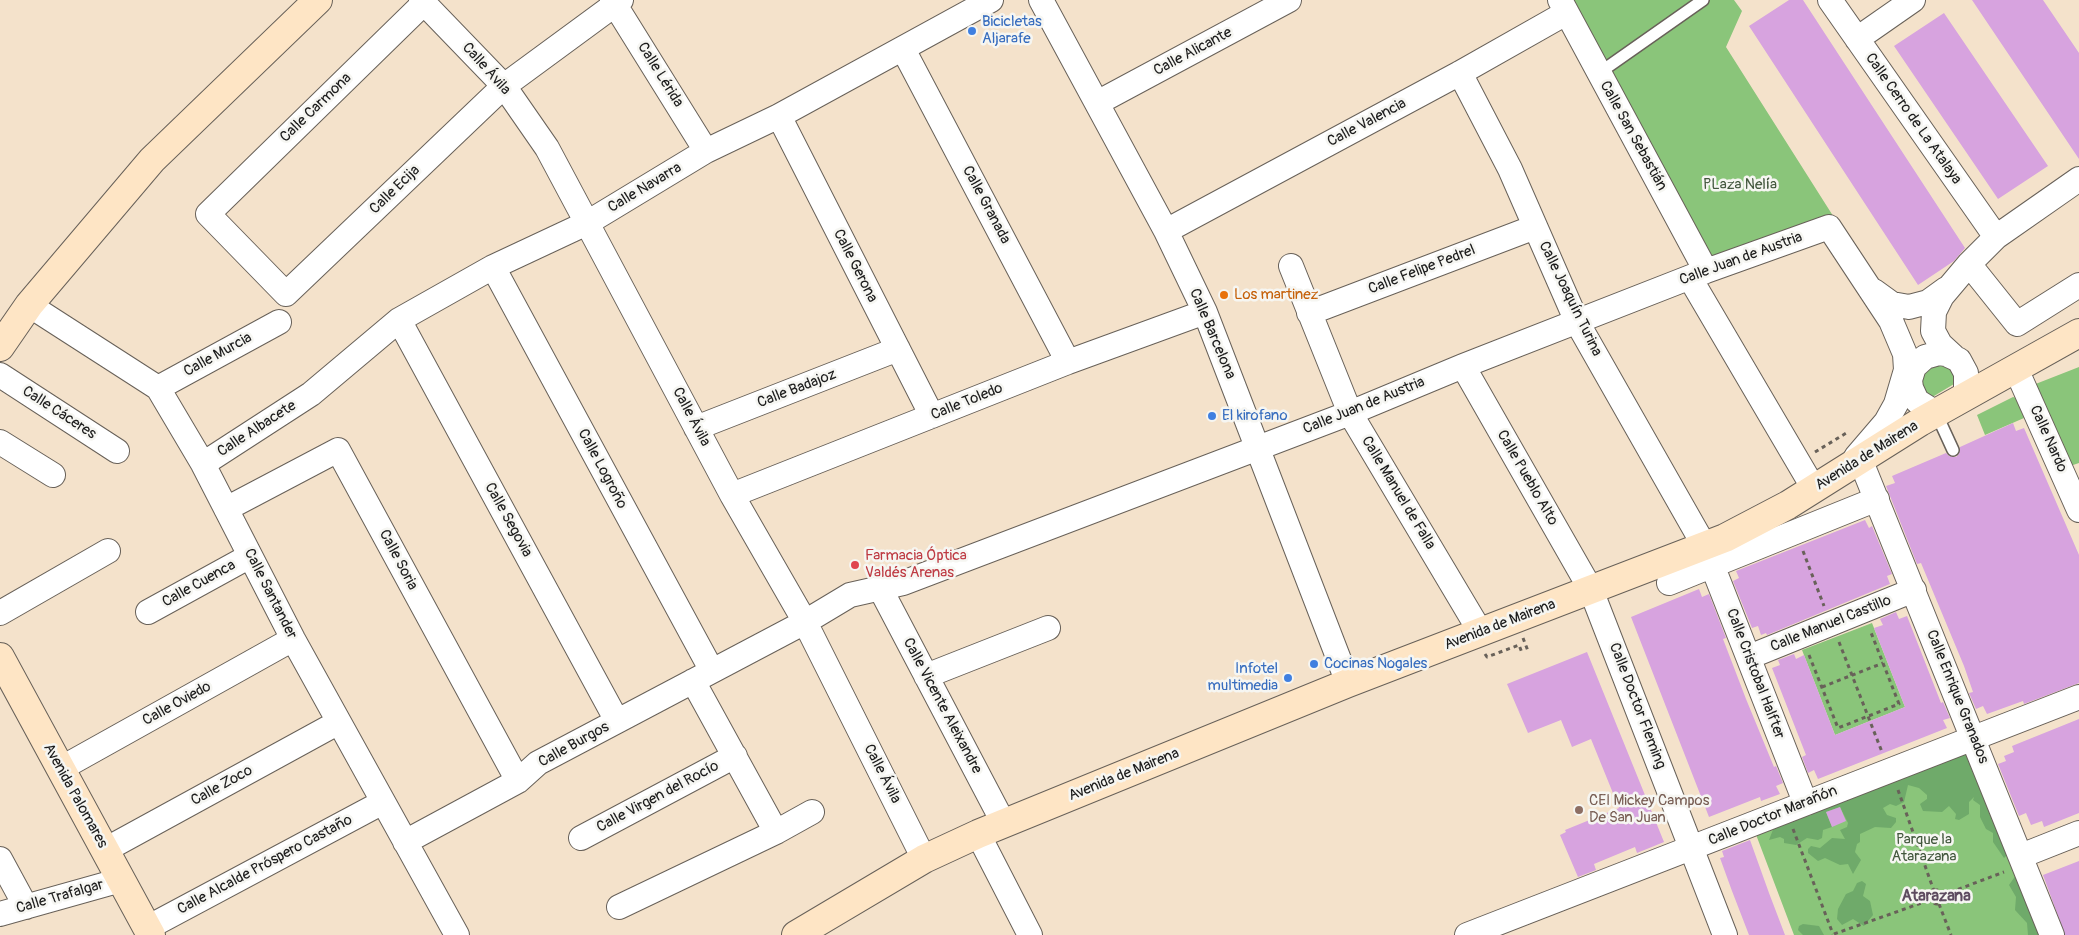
<!DOCTYPE html>
<meta charset="utf-8">
<style>
body{margin:0}
canvas{display:block;background:#f4e2cb}
</style>
<canvas width="2079" height="935"></canvas>
<script>
const c = document.querySelector('canvas').getContext('2d');
c.lineJoin = 'round';
function paint(path, color) { c.fillStyle = color; c.fill(path, 'evenodd'); }
const poly = rows => new Path2D(rows.map(r => 'M' + r).join(''));
function stroke(path, color, width, dash) { c.strokeStyle = color; c.lineWidth = width; c.lineCap = dash ? 'butt' : 'round'; c.setLineDash(dash || []); c.stroke(path); }
function label(font, color, halo, rows, align = 'center') {
  c.font = font + ' Pangolin,sans-serif'; c.lineWidth = 5; c.setLineDash([]); c.textBaseline = 'middle'; c.strokeStyle = halo; c.fillStyle = color; for (const [text, x, y, turn = 0] of rows) {
    c.save(); c.translate(x, y); c.rotate((+turn || 0) * Math.PI / 180); c.textAlign = isNaN(turn) ? turn : align; if (halo) c.strokeText(text, 0, 0); c.fillText(text, 0, 0); c.restore();
  }
}
const green = poly([
 [1570,0,1734,0,1742,11,1726,47,1835,219,1711,262],
 [1939,365,1951,369,1955,376,1954,384,1934,396,1929,396,1923,390,1922,381,1924,373,1930,367],
 [2079,367,2079,463,2070,466,2033,385],
 [2013,397,2016,398,2024,418,1985,435,1977,415],
 [1872,623,1905,707,1835,735,1802,650],
 [1973,737,2052,935,1794,935,1752,824]
]);
const forest = poly([
 [1967,746,2007,855,2004,858,1993,842,1993,833,1986,829,1980,817,1980,805,1973,800,1974,797,1969,802,1969,814,1959,820,1955,819,1956,814,1949,806,1942,812,1923,811,1920,804,1927,799,1927,795,1919,788,1908,785,1904,802,1896,806,1890,804,1883,808,1887,815,1896,818,1896,822,1891,828,1875,827,1860,834,1860,842,1857,844,1855,852,1861,860,1853,874,1848,864,1840,865,1825,858,1818,861,1808,853,1808,849,1811,846,1820,848,1832,838,1845,839,1840,830,1847,827,1848,823,1840,807,1826,812,1832,827,1823,830,1822,838,1818,840,1807,838,1796,845,1784,843,1784,839,1780,837,1769,840,1774,827,1801,815,1810,816,1813,813,1812,804],
 [2016,875,2047,935,2028,935,2027,923,2015,910,2016,897,2009,885],
 [1862,881,1866,884,1863,896,1870,901,1873,915,1864,926,1853,919,1842,925,1837,919,1838,909,1846,894,1853,891,1857,883],
 [1803,924,1819,926,1824,935,1803,935,1798,930,1799,926]
]);
const building = poly([
 [1789,0,1803,0,1965,248,1954,261,1918,285,1749,26],
 [1972,0,2043,0,2079,53,2079,159],
 [1944,13,2048,166,1998,199,1894,46],
 [2013,423,2016,431,2024,428,2079,555,2079,683,2024,704,2023,701,1987,714,1983,706,1976,709,1969,693,1973,692,1964,666,1921,563,1917,564,1886,486,1895,483,1892,476,1946,453,1949,456,1956,457,1959,454,1960,447],
 [1865,520,1869,528,1872,526,1892,574,1887,576,1890,584,1767,635,1766,633,1761,635,1758,626,1752,628,1733,581,1739,578,1736,571],
 [1699,589,1702,597,1709,594,1726,638,1723,639,1746,699,1774,767,1776,766,1783,783,1776,786,1780,794,1761,801,1760,797,1709,817,1631,617],
 [1896,612,1899,619,1907,616,1941,703,1943,702,1950,718,1943,720,1947,728,1818,779,1814,770,1808,773,1802,757,1806,755,1772,668,1780,665,1778,660,1794,654,1796,659,1804,655,1835,735,1905,707,1874,628,1883,625,1880,619],
 [1587,652,1664,842,1637,853,1635,847,1594,864,1596,870,1578,877,1560,835,1566,832,1565,830,1619,808,1591,739,1572,747,1561,720,1528,733,1507,684],
 [2079,719,2079,813,2044,827,2042,821,2031,825,2026,813,2019,816,1998,764,2006,761,2004,756,2014,752,2012,746],
 [1840,807,1846,821,1832,827,1826,812],
 [1750,840,1769,893,1785,935,1749,935,1732,891,1720,858,1724,857,1722,851],
 [2079,861,2079,935,2065,935,2043,875]
]);
const path = poly([
 [1815,452,1848,432],
 [1803,551,1824,606],
 [1523,638,1528,651],
 [1839,642,1882,752],
 [1485,654,1487,657,1519,645,1522,653],
 [1809,655,1838,728,1899,704,1870,630],
 [1822,687,1883,663],
 [1898,790,1934,891],
 [1793,829,1833,934],
 '1930 897a7 7 0 1 1 14 0a7 7 0 1 1-14 0Z',
 [1943,895,2004,872],
 [1939,904,1951,935],
 [1834,934,1930,900]
]);
const lane = poly([
 [1599,73,1703,0],
 [1936,413,1953,450]
]);
const street = poly([
 [421,0,504,86,547,148,732,495,805,622,924,859],
 [612,0,706,151],
 [1041,0,1166,231,1205,312,1348,683],
 [1560,0,1706,271],
 [1830,0,1996,237],
 [424,3,208,214,286,294,504,86,621,0],
 [1857,39,1913,0],
 [903,49,1068,362],
 [1460,73,1510,169,1577,322,1705,547,1805,802],
 [1097,103,1289,0],
 [779,116,932,416],
 [1166,231,1460,73,1566,13],
 [1969,264,2017,324,2079,285],
 [1291,266,1350,413,1481,633],
 [493,267,712,671],
 [1690,278,1814,489],
 [1874,291,1892,304,1909,307,1928,302,1946,289],
 [29,305,158,388,203,464,293,639,457,935],
 [1309,313,1535,227],
 [399,320,617,721],
 [1953,356,1940,344,1933,331,1934,312,1942,296,1969,264,1996,237,2079,179],
 [1463,366,1591,590,1725,935],
 [2016,369,2079,510],
 [0,375,117,451],
 [158,388,279,322],
 [1936,413,1917,401,1911,388,1910,380,1914,367,1925,357,1939,353,1946,354,1959,360,1966,373,1966,396],
 [696,428,898,349],
 [0,442,53,475],
 [1860,459,2052,935],
 [203,464,311,394,399,320,493,267,587,223,706,151,779,116,991,0],
 [732,495,1068,362,1205,312],
 [226,509,338,450,518,781],
 [1669,583,1877,499],
 [880,588,1004,824],
 [148,612,250,556],
 [0,613,108,551],
 [1749,657,1914,590],
 [926,676,1048,628],
 [693,681,776,832],
 [60,769,293,639],
 [978,834,1030,935],
 [581,838,735,756],
 [405,842,518,781,538,763,805,622,850,595,903,583,1350,413,1463,366,1706,271,1829,227,1891,321,1905,354,1906,370,1896,404,1886,422,1856,457],
 [105,850,339,722],
 [2021,856,2079,833],
 [0,859,26,907],
 [619,907,776,832,812,812],
 [0,914,121,880],
 [147,928,383,802],
 [1467,935,2079,697]
]);
const secondary = poly([
 [0,347,29,305,152,160,318,0],
 [0,657,151,935],
 [796,935,924,859,978,834,1348,683,1725,538,1788,505,1920,422,2079,333]
]);
const markers = [
 [972,31,5,"#3f7fe0"],
 [1224,295,5,"#e8710a"],
 [1212,416,5,"#3f7fe0"],
 [855,565,5,"#e0444e"],
 [1314,664,5,"#3f7fe0"],
 [1288,678,5,"#3f7fe0"],
 [1579,810,5,"#8d6e63"]
];
const shopNames = [
 ["Bicicletas",982,22],
 ["Aljarafe",982,39],
 ["El kirofano",1222,416],
 ["Cocinas Nogales",1324,664],
 ["Infotel",1278,669,"right"],
 ["multimedia",1278,686,"right"]
];
const streetNames = [
 ["Calle Alicante",1193,52,-28],
 ["Calle Ávila",486,69,48],
 ["Calle Lérida",660,75,58],
 ["Calle Carmona",316,108,-44],
 ["Calle Cerro de La Atalaya",1913,119,55],
 ["Calle Valencia",1367,123,-28],
 ["Calle San Sebastián",1633,136,61],
 ["Calle Navarra",645,188,-31],
 ["Calle Ecija",395,190,-44],
 ["Calle Granada",986,205,62],
 ["Calle Juan de Austria",1741,259,-20],
 ["Calle Gerona",855,266,63],
 ["Calle Felipe Pedrel",1422,270,-21],
 ["Calle Joaquín Turina",1570,299,64],
 ["Calle Barcelona",1212,334,67],
 ["Calle Murcia",218,355,-29],
 ["Calle Badajoz",797,389,-21],
 ["Calle Toledo",967,402,-22],
 ["Calle Juan de Austria",1364,406,-22],
 ["Calle Cáceres",59,413,33],
 ["Calle Ávila",691,417,62],
 ["Calle Albacete",257,429,-33],
 ["Calle Nardo",2048,439,66],
 ["Avenida de Mairena",1867,456,-32],
 ["Calle Logroño",602,469,62],
 ["Calle Pueblo Alto",1527,478,60],
 ["Calle Manuel de Falla",1398,493,59],
 ["Calle Segovia",508,520,61],
 ["Calle Soria",398,560,62],
 ["Calle Cuenca",199,584,-29],
 ["Calle Santander",270,594,63],
 ["Calle Manuel Castillo",1831,624,-22],
 ["Avenida de Mairena",1500,625,-21],
 ["Calle Cristobal Halfter",1755,674,69],
 ["Calle Enrique Granados",1957,697,68],
 ["Calle Oviedo",177,704,-29],
 ["Calle Vicente Aleixandre",942,706,62],
 ["Calle Doctor Fleming",1637,706,69],
 ["Calle Burgos",574,745,-29],
 ["Calle Ávila",882,774,63],
 ["Avenida de Mairena",1124,775,-22],
 ["Calle Zoco",222,786,-29],
 ["Avenida Palomares",75,796,61],
 ["Calle Virgen del Rocío",658,797,-28],
 ["Calle Doctor Marañón",1773,816,-22],
 ["Calle Alcalde Próspero Castaño",265,865,-28],
 ["Calle Trafalgar",60,897,-16]
];
const parkNames = [
 ["PLaza Nelía",1740,185],
 ["Parque la",1924,840],
 ["Atarazana",1924,857]
];
const foodNames = [
 ["Los martinez",1234,295]
];
const healthNames = [
 ["Farmacia Óptica",865,556],
 ["Valdés Arenas",865,573]
];
const educationNames = [
 ["CEI Mickey Campos",1589,801],
 ["De San Juan",1589,818]
];
const neighbourhoodNames = [
 ["Atarazana",1936,897]
];
paint(green, '#8ac57a');
paint(forest, '#6faa6a');
paint(building, '#d7a3df');
stroke(lane, '#686159', 14);
stroke(street, '#686159', 26);
stroke(secondary, '#686159', 30);
stroke(path, '#686159', 3, [4, 4]);
stroke(lane, '#fff', 11);
stroke(street, '#fff', 24);
stroke(secondary, '#fee5c5', 28);
for (const [x, y, r, color] of markers) { const dot = new Path2D(); dot.arc(x, y, r, 0, 2 * Math.PI); c.fillStyle = color; c.fill(dot); stroke(dot, '#f6f6f2', 2); }
label('15px', '#366cbe', '#f6f6f2', shopNames, 'left');
label('15px', '#1c1c1c', '#f6f6f2', streetNames);
label('15px', '#42573d', '#f6f6f2', parkNames);
label('15px', '#c56008', '#f6f6f2', foodNames, 'left');
label('15px', '#be3a42', '#f6f6f2', healthNames, 'left');
label('15px', '#785e54', '#f6f6f2', educationNames, 'left');
label('bold 16px', '#5d4b60', '#f6f6f2', neighbourhoodNames);
</script>
